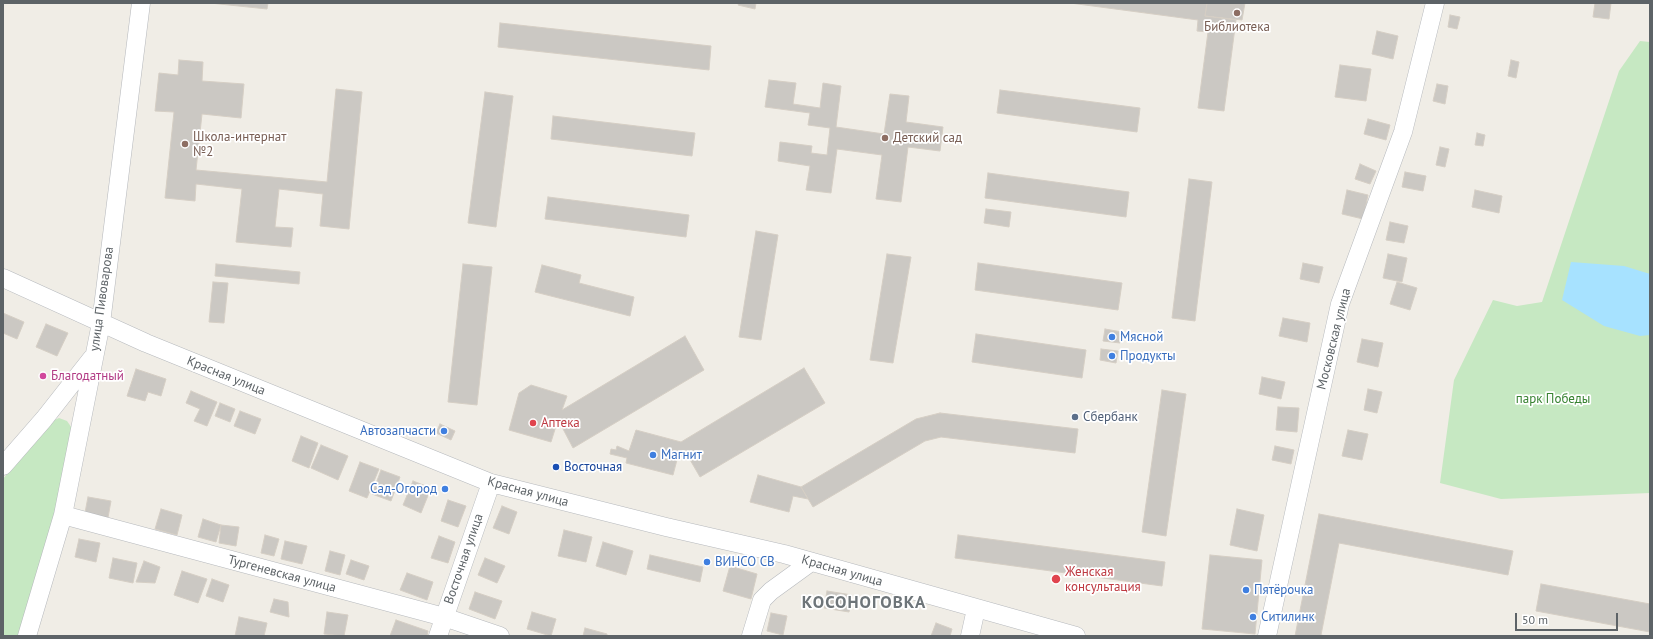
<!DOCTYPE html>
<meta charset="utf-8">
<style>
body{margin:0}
#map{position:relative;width:1653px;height:639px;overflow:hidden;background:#f0ede6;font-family:"PT Sans",sans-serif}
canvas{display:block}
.frame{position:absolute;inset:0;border:4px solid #5d6367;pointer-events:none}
.scale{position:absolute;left:1515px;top:613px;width:103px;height:18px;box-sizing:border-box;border:2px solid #5d6367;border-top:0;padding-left:5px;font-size:12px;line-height:14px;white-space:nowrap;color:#5d6367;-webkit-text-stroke:3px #fff;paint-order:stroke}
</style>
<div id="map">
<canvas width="1653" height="639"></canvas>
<div class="frame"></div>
<div class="scale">50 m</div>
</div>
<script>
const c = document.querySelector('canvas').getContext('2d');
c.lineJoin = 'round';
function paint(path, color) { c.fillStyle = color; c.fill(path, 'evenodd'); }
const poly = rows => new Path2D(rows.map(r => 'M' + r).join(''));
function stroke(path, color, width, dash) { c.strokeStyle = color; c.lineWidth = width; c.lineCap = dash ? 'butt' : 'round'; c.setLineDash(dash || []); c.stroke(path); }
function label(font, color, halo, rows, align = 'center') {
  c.font = font + ' "PT Sans",sans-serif'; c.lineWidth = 3.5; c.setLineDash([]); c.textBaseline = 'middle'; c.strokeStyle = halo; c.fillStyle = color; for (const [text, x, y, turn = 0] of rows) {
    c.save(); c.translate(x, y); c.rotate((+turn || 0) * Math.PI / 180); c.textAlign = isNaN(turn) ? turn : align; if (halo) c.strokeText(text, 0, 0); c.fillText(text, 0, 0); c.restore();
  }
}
const green = poly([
 [1640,41,1650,42,1650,493,1501,499,1440,483,1454,380,1493,300,1517,306,1542,302,1619,71],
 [59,418,67,421,74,431,54,524,18,636,3,636,3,479,50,422]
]);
const water = poly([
 [1571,262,1624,266,1650,274,1650,335,1640,336,1604,326,1562,300]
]);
const building = poly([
 [210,3,268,3,267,9,210,3],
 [739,3,756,3,755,9,738,5,739,3],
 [1070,3,1207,3,1205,16,1236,20,1224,111,1198,108,1208,32,1197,31,1198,20,1070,3],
 [1207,3,1245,3,1242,20,1205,16,1207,3],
 [1595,3,1611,3,1609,19,1593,17,1595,3],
 [1450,15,1460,17,1457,29,1448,27,1450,15],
 [500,23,711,46,709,70,498,47,500,23],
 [1377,31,1398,36,1393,59,1372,54,1377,31],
 [179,60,203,62,202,81,244,84,241,118,202,114,196,170,327,182,336,89,362,92,349,229,320,226,323,194,279,189,275,227,293,228,291,247,236,242,242,189,196,184,195,201,165,198,174,112,155,111,159,73,178,75,179,60],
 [1511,60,1519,62,1516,78,1508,76,1511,60],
 [1340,65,1371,69,1366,101,1335,97,1340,65],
 [769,80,796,83,793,104,820,108,823,83,841,86,836,127,884,134,890,94,909,96,906,122,943,127,940,151,908,147,901,202,876,199,882,155,837,149,831,193,806,190,810,166,778,161,780,142,812,146,811,153,827,155,830,128,808,125,810,113,765,107,769,80],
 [1437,84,1448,86,1445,104,1433,101,1437,84],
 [1000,90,1140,108,1137,132,997,113,1000,90],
 [485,92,513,96,496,227,468,223,485,92],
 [553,116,695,133,692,156,551,139,553,116],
 [1368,119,1390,125,1386,140,1364,134,1368,119],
 [1477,133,1485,135,1483,146,1475,145,1477,133],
 [1440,147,1449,149,1445,167,1436,165,1440,147],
 [1360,164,1376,171,1370,184,1355,179,1360,164],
 [1405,172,1426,176,1423,191,1402,187,1405,172],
 [988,173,1129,192,1126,217,985,198,988,173],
 [1189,179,1212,182,1195,321,1172,318,1189,179],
 [1347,190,1368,195,1363,219,1342,214,1347,190],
 [1475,190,1502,196,1499,213,1472,207,1475,190],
 [548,197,689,215,686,237,545,219,548,197],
 [986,209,1011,212,1009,227,984,223,986,209],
 [1390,222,1408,226,1404,243,1386,240,1390,222],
 [756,231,778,235,761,340,739,337,756,231],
 [887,254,911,257,893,363,870,360,887,254],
 [1388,254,1407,258,1402,282,1383,278,1388,254],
 [978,263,1122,283,1118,310,975,290,978,263],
 [1303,263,1323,267,1319,283,1300,279,1303,263],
 [216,264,300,272,299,284,215,276,216,264],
 [463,264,492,267,477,405,448,402,463,264],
 [542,265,581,275,579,283,634,297,630,316,535,292,542,265],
 [213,282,228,283,224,323,209,322,213,282],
 [1397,282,1417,288,1410,310,1390,304,1397,282],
 [3,313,24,322,17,339,3,333,3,313],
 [1283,318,1310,323,1307,342,1279,336,1283,318],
 [46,324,68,333,57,356,36,347,46,324],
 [1105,329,1122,332,1120,343,1103,341,1105,329],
 [976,334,1086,350,1082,378,972,362,976,334],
 [685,336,704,370,573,448,562,427,556,426,551,442,509,430,519,393,531,385,567,396,562,410,685,336],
 [1362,339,1383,343,1378,367,1357,362,1362,339],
 [1101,349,1118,351,1116,363,1100,360,1101,349],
 [804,368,825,403,700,477,689,458,678,456,673,475,626,463,627,458,610,454,611,449,616,450,617,446,629,451,636,430,681,442,804,368],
 [136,369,166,379,161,396,148,392,145,401,127,396,136,369],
 [1262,377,1285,382,1281,399,1259,394,1262,377],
 [1368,389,1382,392,1377,413,1364,410,1368,389],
 [1162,390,1186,394,1166,536,1142,532,1162,390],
 [191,391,217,402,207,426,194,421,200,409,186,403,191,391],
 [220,403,235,409,230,422,215,416,220,403],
 [1278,407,1299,408,1297,432,1276,430,1278,407],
 [240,411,261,419,255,434,234,426,240,411],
 [940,413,1078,429,1075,453,941,437,925,441,813,507,801,487,916,419,940,413],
 [440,424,455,431,451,440,436,433,440,424],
 [1348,430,1368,434,1362,460,1342,456,1348,430],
 [301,436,318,443,309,468,292,461,301,436],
 [321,445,348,456,338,480,311,468,321,445],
 [1275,446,1294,450,1291,464,1272,460,1275,446],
 [360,462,379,469,367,498,349,491,360,462],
 [381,470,400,477,391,501,372,494,381,470],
 [758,475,801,487,808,499,793,496,789,512,750,502,758,475],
 [413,481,431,488,421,513,403,505,413,481],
 [88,497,111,501,107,523,84,518,88,497],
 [448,500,466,506,458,527,441,521,448,500],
 [502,506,517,512,509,534,493,528,502,506],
 [161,509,182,515,177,535,155,529,161,509],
 [1237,509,1264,515,1257,551,1230,545,1237,509],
 [1319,514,1513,551,1508,575,1339,543,1321,635,1326,636,1295,636,1319,514],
 [203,519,221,525,216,542,198,537,203,519],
 [221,525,239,527,236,546,219,543,221,525],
 [564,530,592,537,586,562,558,556,564,530],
 [265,535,279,539,274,556,261,553,265,535],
 [958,535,1165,562,1162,586,955,558,958,535],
 [439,536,455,542,448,563,431,558,439,536],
 [79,539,100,543,96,562,75,557,79,539],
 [285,541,307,546,302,564,281,559,285,541],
 [603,542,633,551,626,575,596,566,603,542],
 [330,551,345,555,340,575,325,571,330,551],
 [650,555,703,567,700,582,647,569,650,555],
 [1210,555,1262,560,1255,634,1202,629,1210,555],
 [113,558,137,563,133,583,109,578,113,558],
 [485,558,505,566,497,583,478,575,485,558],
 [351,560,369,566,364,580,346,574,351,560],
 [144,561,160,567,155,583,136,582,144,561],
 [730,566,757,574,751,599,723,591,730,566],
 [182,571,207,579,198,603,174,595,182,571],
 [407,573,433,582,427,600,400,590,407,573],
 [212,579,229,585,223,602,206,596,212,579],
 [1541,584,1650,604,1650,632,1536,611,1541,584],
 [827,591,852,595,849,612,824,608,827,591],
 [475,592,502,601,495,619,469,609,475,592],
 [274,599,288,602,289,617,270,612,274,599],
 [327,612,348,615,344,636,324,634,327,612],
 [532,612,556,619,551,636,527,629,532,612],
 [771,613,787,616,783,635,767,631,771,613],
 [239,617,267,623,264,636,235,636,239,617],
 [396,620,428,631,427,636,390,636,396,620],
 [936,623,952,629,950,636,931,636,936,623],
 [585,628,607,634,607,636,583,636,585,628]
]);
const minor = poly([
 [3,278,146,343,491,483,666,527,784,554,1076,636],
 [3,466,44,419,92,358],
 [63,515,444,617,500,636],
 [27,636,63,515,101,323,141,3],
 [438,636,491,483],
 [751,636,762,600,771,591,811,562],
 [970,636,976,609],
 [1267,636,1340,304,1403,132,1435,3]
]);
const markers = [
 [1237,13,4,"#8d6e63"],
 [885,138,4,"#8d6e63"],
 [185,144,4,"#8d6e63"],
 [1112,337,4,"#3f7fe0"],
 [1112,356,4,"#3f7fe0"],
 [43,376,4,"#d1479c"],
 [1075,417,4,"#5c6f8a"],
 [533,423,4,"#e0444e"],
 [444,431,4,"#3f7fe0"],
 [653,455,4,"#3f7fe0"],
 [556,467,4,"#1a4fb4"],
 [445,489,4,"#3f7fe0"],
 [707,562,4,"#3f7fe0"],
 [1056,579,5,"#e0444e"],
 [1246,590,4,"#3f7fe0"],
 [1253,617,4,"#3f7fe0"]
];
const educationNames = [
 ["Библиотека",1237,27,"center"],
 ["Школа-интернат",193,137],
 ["№2",193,152],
 ["Детский сад",893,138]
];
const streetNames = [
 ["улица Пивоварова",102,299,-82],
 ["Московская улица",1334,339,-76],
 ["Красная улица",226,376,22],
 ["Красная улица",528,492,15],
 ["Восточная улица",464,559,-71],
 ["Красная улица",842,571,16],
 ["Тургеневская улица",282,574,15]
];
const shopNames = [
 ["Мясной",1120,337],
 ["Продукты",1120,356],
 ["Автозапчасти",436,431,"right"],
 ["Магнит",661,455],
 ["Сад-Огород",437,489,"right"],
 ["ВИНСО СВ",715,562],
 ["Пятёрочка",1254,590],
 ["Ситилинк",1261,617]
];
const hotelNames = [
 ["Благодатный",51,376]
];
const parkNames = [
 ["парк Победы",1553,399]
];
const serviceNames = [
 ["Сбербанк",1083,417]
];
const healthNames = [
 ["Аптека",541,423],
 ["Женская",1065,572],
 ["консультация",1065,587]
];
const transitNames = [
 ["Восточная",564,467]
];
const districtNames = [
 ["КОСОНОГОВКА",864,603]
];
paint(green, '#c6e8c2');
paint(water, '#a7e2ff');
paint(building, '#cbc8c3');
stroke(building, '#d5cec4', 1);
stroke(minor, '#b6b9bd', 19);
stroke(minor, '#fff', 18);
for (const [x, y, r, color] of markers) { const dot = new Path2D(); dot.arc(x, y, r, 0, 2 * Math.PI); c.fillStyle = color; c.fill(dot); stroke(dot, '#fff', 1.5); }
label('13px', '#785e54', '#fff', educationNames, 'left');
label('13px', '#5d6367', '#fff', streetNames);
label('13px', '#366cbe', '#fff', shopNames, 'left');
label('13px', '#b23c85', '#fff', hotelNames, 'left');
label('13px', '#378231', '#fff', parkNames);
label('13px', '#4e5e75', '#fff', serviceNames, 'left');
label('13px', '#be3a42', '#fff', healthNames, 'left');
label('13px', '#164399', '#fff', transitNames, 'left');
c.letterSpacing = '1px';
label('bold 17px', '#6e7579', '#fff', districtNames);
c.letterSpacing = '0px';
</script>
